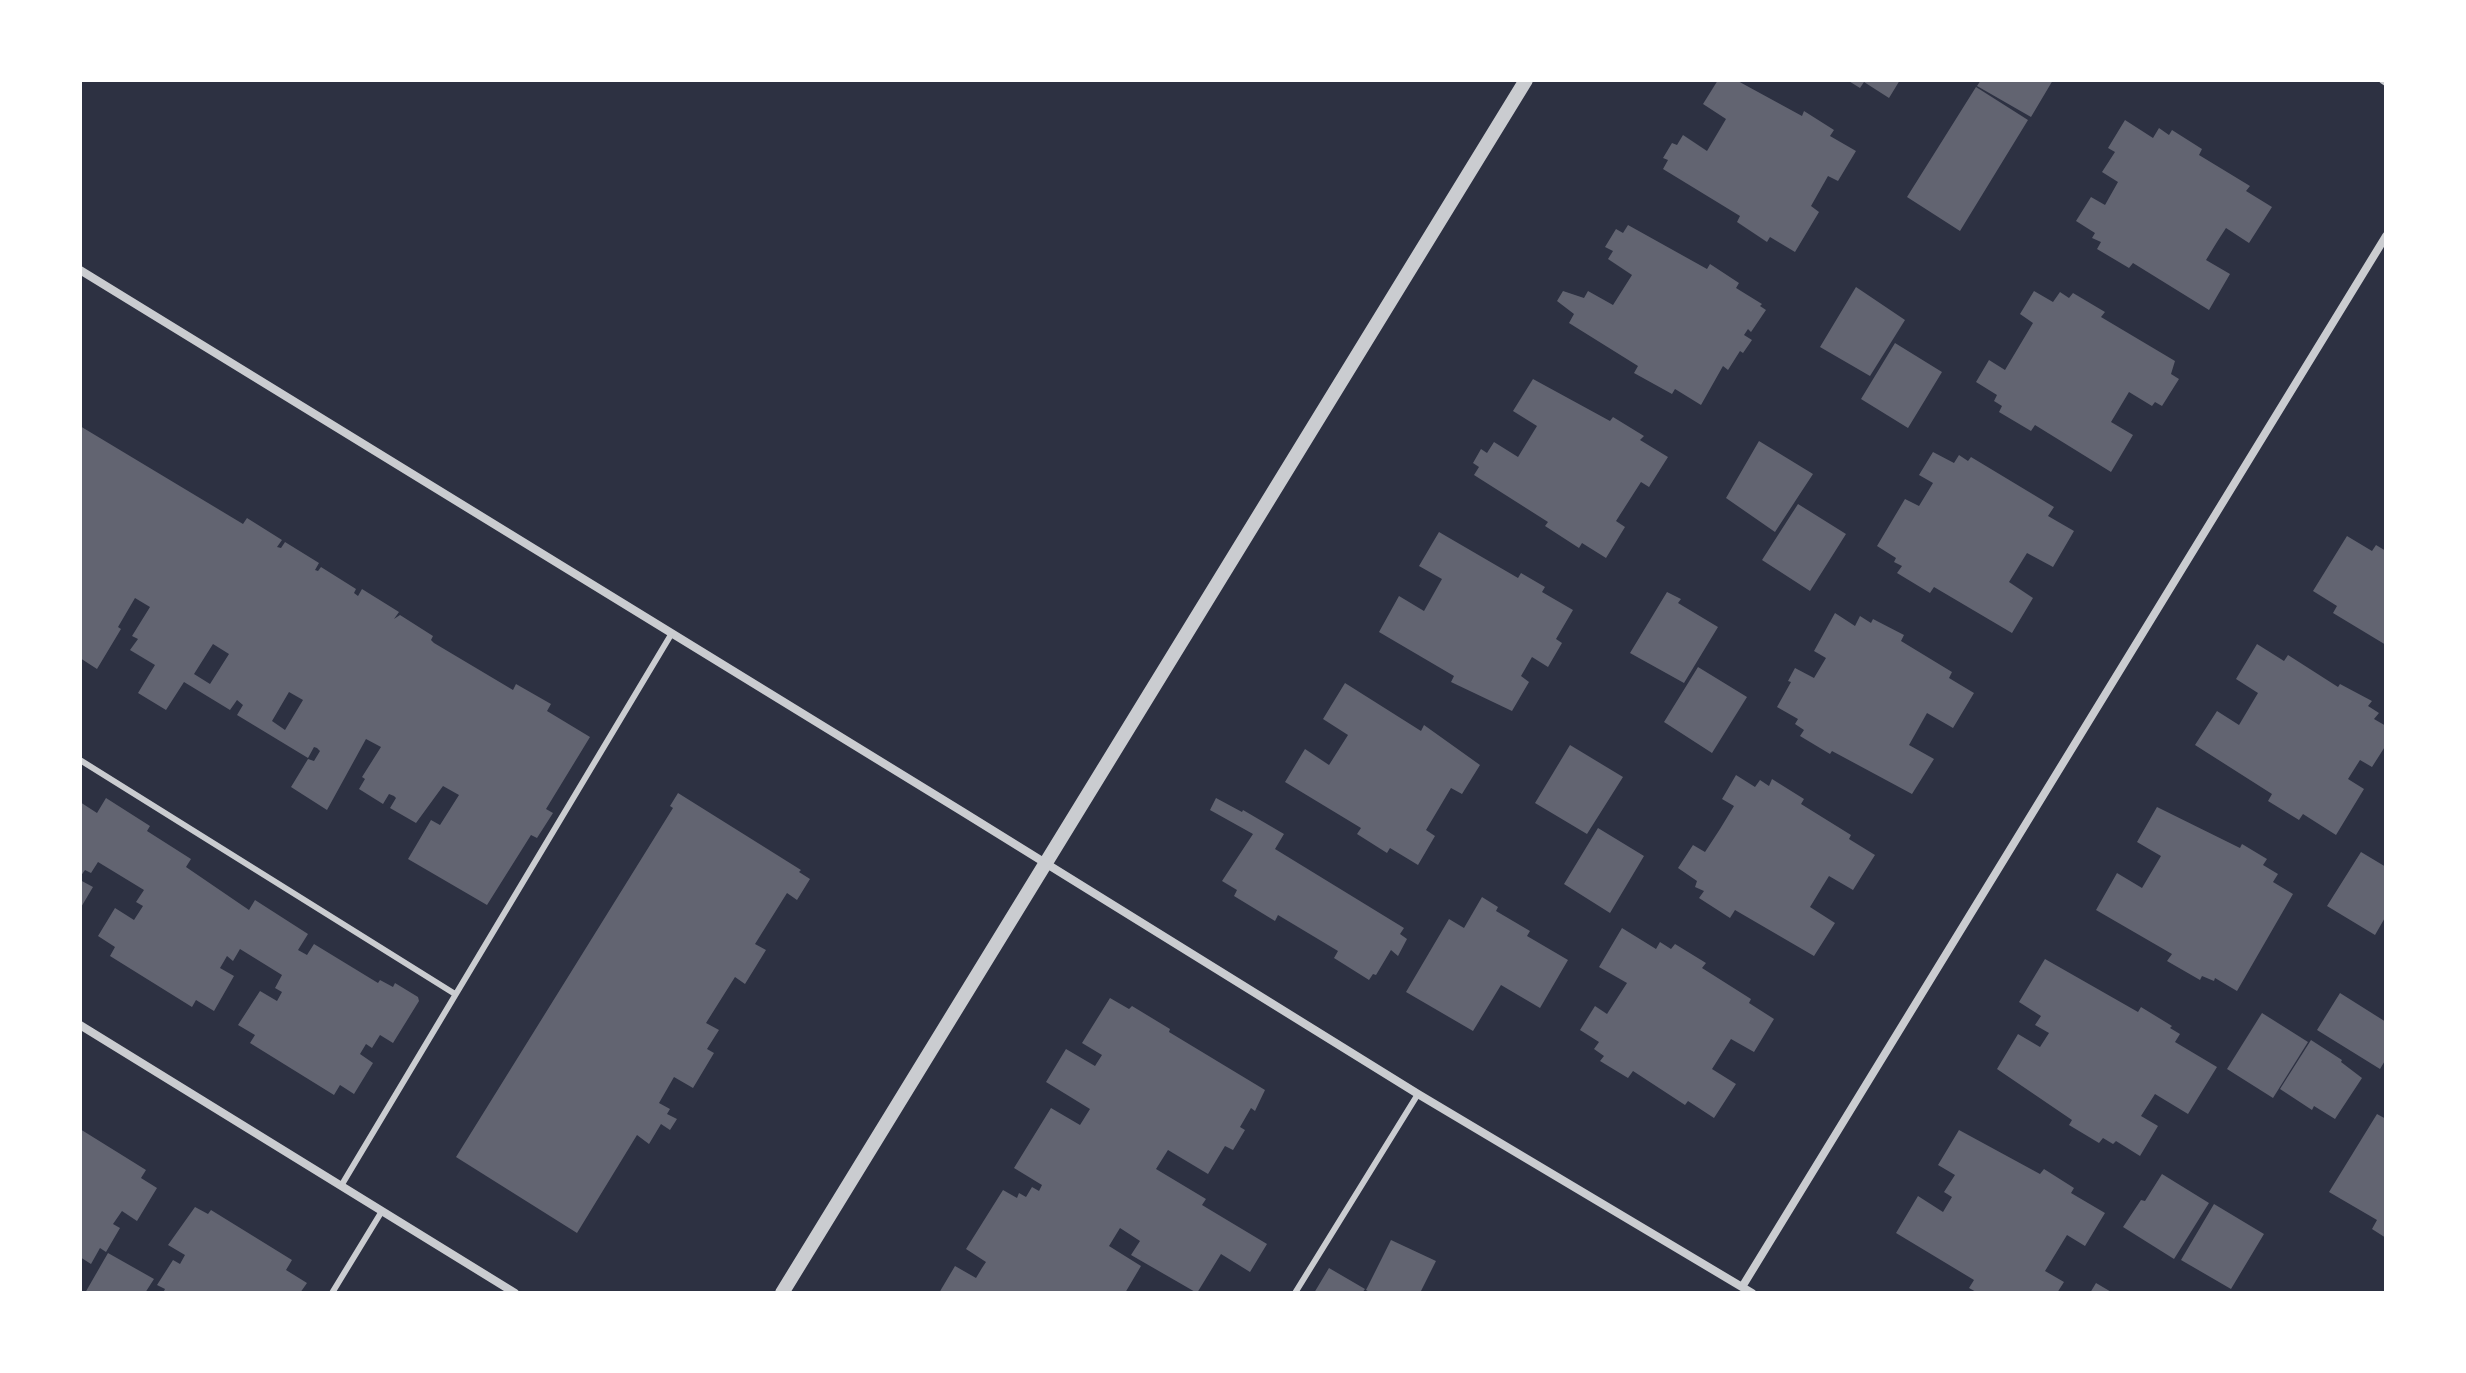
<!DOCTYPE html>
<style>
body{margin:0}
#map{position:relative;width:2466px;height:1373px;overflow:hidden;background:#2d3142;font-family:"Open Sans",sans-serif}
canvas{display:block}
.frame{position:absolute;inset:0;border:82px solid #fff;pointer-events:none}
</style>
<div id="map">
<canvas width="2466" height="1373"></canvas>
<div class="frame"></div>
</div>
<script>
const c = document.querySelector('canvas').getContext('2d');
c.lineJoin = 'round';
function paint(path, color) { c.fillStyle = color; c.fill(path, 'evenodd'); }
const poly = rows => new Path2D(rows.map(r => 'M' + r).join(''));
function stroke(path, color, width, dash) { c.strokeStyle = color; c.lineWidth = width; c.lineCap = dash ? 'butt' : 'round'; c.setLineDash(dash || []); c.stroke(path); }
const building = poly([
 [1718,80,1736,80,1802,116,1804,111,1834,130,1830,136,1856,151,1838,181,1828,176,1811,206,1819,212,1795,252,1770,237,1767,242,1737,222,1740,216,1663,169,1668,160,1663,158,1672,143,1677,145,1683,135,1707,151,1726,119,1703,104],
 [1847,80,1900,80,1889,98,1864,82,1860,88],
 [1981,80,2053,80,2031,117,1977,86],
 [1976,87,2028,120,1960,231,1907,197],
 [2125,120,2153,138,2159,128,2169,135,2172,130,2202,149,2199,155,2250,186,2246,191,2272,207,2249,243,2226,228,2217,242,2206,260,2230,274,2209,310,2133,263,2129,268,2097,249,2101,242,2092,238,2095,233,2076,221,2091,197,2105,205,2118,182,2102,172,2115,152,2108,148],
 [1628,225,1707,269,1710,264,1739,283,1736,288,1762,304,1760,306,1766,310,1751,332,1748,329,1744,335,1752,340,1743,353,1740,351,1728,370,1723,366,1701,405,1675,389,1672,394,1634,373,1638,366,1569,323,1574,314,1557,301,1563,291,1584,298,1588,291,1613,305,1632,275,1608,259,1613,251,1605,247,1616,229,1623,233],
 [1856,287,1905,320,1870,376,1820,347],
 [2034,291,2053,302,2060,292,2069,298,2073,293,2105,312,2101,317,2175,361,2171,374,2179,379,2162,406,2155,402,2152,406,2129,392,2111,422,2133,435,2111,472,2035,425,2031,431,1999,412,2002,406,1994,401,1997,395,1976,382,1989,360,2005,370,2033,323,2020,314],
 [1895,343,1942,372,1908,428,1861,399],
 [1533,379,1610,421,1613,417,1644,436,1640,440,1668,457,1649,487,1641,482,1616,521,1625,527,1606,558,1582,543,1579,548,1545,526,1548,522,1474,475,1479,467,1473,463,1481,449,1487,453,1494,442,1518,457,1537,426,1513,411],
 [80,426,243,524,247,518,282,540,277,547,281,548,285,542,319,563,315,570,318,571,321,567,356,589,354,593,358,596,362,589,399,612,394,619,400,615,433,636,431,640,434,643,513,690,516,684,551,704,547,711,590,737,546,809,553,813,537,838,531,835,487,905,408,859,431,820,440,825,459,795,443,786,416,823,390,808,396,798,394,796,389,794,383,804,359,789,365,779,362,777,381,747,366,739,327,810,291,787,308,759,314,761,320,751,317,748,314,747,308,758,237,715,243,705,237,700,230,710,184,682,166,710,138,693,155,665,130,650,138,639,132,636,150,607,135,598,118,627,121,629,97,669,80,658],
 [213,644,229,654,210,684,194,674],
 [289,692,303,700,285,730,272,721],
 [1759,441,1813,474,1775,532,1726,498],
 [1933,452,1954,463,1959,455,1968,461,1971,457,2054,507,2048,516,2074,531,2053,567,2027,553,2009,582,2033,598,2012,633,1934,587,1930,593,1897,573,1902,566,1894,562,1896,558,1877,546,1905,499,1919,506,1933,483,1919,475],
 [1798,504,1846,534,1810,591,1762,560],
 [1439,532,1518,578,1521,573,1545,587,1542,592,1573,610,1556,639,1562,643,1548,667,1532,657,1521,676,1529,682,1512,711,1451,682,1454,676,1379,632,1399,596,1424,611,1442,579,1419,566],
 [2347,536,2372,551,2376,545,2386,551,2386,645,2333,613,2337,606,2313,591],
 [1667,592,1681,599,1678,603,1718,627,1684,683,1630,653],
 [1835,613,1855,626,1860,616,1871,623,1873,619,1904,635,1901,641,1952,672,1949,678,1974,693,1953,728,1927,713,1909,745,1934,759,1912,794,1832,751,1830,754,1800,736,1804,730,1795,724,1798,719,1777,707,1791,682,1788,681,1795,668,1814,678,1826,658,1814,651],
 [2257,644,2284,661,2288,655,2338,687,2340,684,2372,701,2368,706,2379,713,2374,719,2386,726,2386,745,2372,767,2360,760,2348,779,2364,789,2336,835,2303,814,2299,820,2268,801,2272,794,2195,745,2217,711,2239,725,2258,693,2236,679],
 [1698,667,1747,697,1712,753,1664,722],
 [1345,683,1421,731,1424,725,1480,765,1462,794,1451,788,1426,830,1435,836,1418,865,1390,848,1387,853,1357,834,1361,828,1285,782,1305,749,1329,765,1348,735,1323,719],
 [1570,745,1623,777,1587,834,1535,803],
 [1736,775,1755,787,1760,780,1769,786,1772,779,1804,799,1801,804,1851,835,1849,839,1875,855,1853,890,1829,876,1821,889,1810,907,1835,923,1814,956,1735,910,1730,918,1699,898,1704,891,1695,887,1697,881,1678,868,1693,845,1705,852,1720,829,1734,806,1722,799],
 [678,793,801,870,799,872,810,879,797,900,787,893,755,944,766,950,745,984,735,977,706,1023,719,1030,707,1049,714,1053,693,1088,674,1077,659,1103,670,1109,667,1114,677,1119,670,1130,661,1124,649,1144,637,1135,577,1233,456,1157,673,808,670,806],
 [106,798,150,826,147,831,191,859,186,867,249,910,255,900,308,934,298,950,307,955,314,944,378,983,380,980,393,987,395,983,418,997,419,1001,393,1043,380,1035,372,1048,366,1044,360,1054,373,1063,354,1094,340,1085,334,1095,250,1043,255,1035,238,1025,260,991,277,1001,282,992,275,988,282,975,240,949,233,961,227,956,220,968,234,976,214,1011,196,1000,192,1007,110,956,115,947,98,936,115,908,134,920,143,906,136,902,144,890,98,862,91,873,85,870,80,877,80,802,97,813],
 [1216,798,1242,812,1243,810,1284,834,1275,849,1404,928,1400,934,1407,939,1398,956,1391,950,1376,975,1373,974,1369,980,1334,958,1338,951,1278,915,1275,921,1234,896,1237,890,1222,881,1253,834,1210,810],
 [2157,807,2240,848,2242,844,2267,859,2263,865,2278,874,2273,882,2293,894,2237,991,2215,978,2214,981,2202,976,2200,980,2167,961,2172,954,2096,910,2117,873,2142,888,2161,856,2137,842],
 [1598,828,1644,856,1610,913,1564,884],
 [2361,852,2386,867,2386,916,2375,935,2327,906],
 [80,880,93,887,80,909],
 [1482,897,1498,907,1496,911,1530,931,1527,936,1568,960,1540,1008,1501,985,1473,1031,1406,992,1449,919,1464,928],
 [1622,928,1656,949,1660,942,1671,949,1675,944,1706,963,1702,968,1751,999,1749,1003,1774,1019,1754,1052,1731,1039,1712,1069,1736,1084,1714,1118,1688,1101,1685,1105,1633,1071,1628,1078,1600,1061,1604,1056,1594,1049,1599,1042,1580,1030,1595,1006,1607,1014,1627,983,1599,967],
 [2045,959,2138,1012,2141,1007,2172,1026,2170,1028,2180,1034,2175,1042,2217,1067,2188,1114,2155,1094,2141,1116,2158,1126,2140,1156,2116,1141,2113,1144,2103,1138,2099,1143,2069,1125,2072,1120,1997,1069,2018,1034,2040,1047,2049,1033,2035,1025,2041,1016,2019,1002],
 [2340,993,2386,1022,2386,1059,2380,1069,2317,1030],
 [1110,998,1129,1009,1132,1006,1170,1029,1169,1032,1265,1090,1255,1111,1251,1108,1240,1127,1245,1130,1233,1150,1225,1146,1208,1174,1168,1150,1156,1169,1206,1199,1202,1205,1267,1244,1250,1272,1221,1254,1197,1293,1131,1255,1140,1241,1120,1228,1109,1246,1141,1266,1125,1293,939,1293,955,1266,976,1278,982,1268,986,1262,966,1249,1003,1190,1017,1198,1019,1193,1026,1197,1032,1187,1039,1191,1042,1185,1014,1168,1051,1108,1080,1125,1090,1109,1046,1082,1066,1049,1095,1066,1102,1055,1082,1043],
 [2262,1013,2308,1042,2273,1098,2227,1069],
 [2311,1040,2342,1060,2341,1062,2362,1078,2335,1119,2314,1106,2312,1110,2280,1089],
 [2377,1114,2386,1119,2386,1238,2372,1229,2377,1220,2329,1192],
 [80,1129,146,1170,141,1178,157,1188,137,1221,122,1211,113,1224,120,1228,106,1252,100,1248,91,1264,80,1257],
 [1959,1130,2040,1174,2044,1169,2074,1188,2071,1193,2105,1213,2085,1246,2067,1235,2045,1271,2064,1282,2057,1293,1978,1293,1969,1288,1974,1280,1896,1233,1918,1196,1943,1212,1952,1197,1944,1192,1955,1175,1938,1165],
 [2162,1174,2209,1203,2174,1259,2123,1227,2141,1200,2145,1201],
 [2214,1204,2264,1234,2231,1289,2181,1260],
 [195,1207,208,1214,211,1210,292,1260,286,1270,307,1283,300,1293,163,1293,165,1289,157,1285,173,1260,180,1264,185,1255,168,1245],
 [1391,1240,1436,1261,1420,1293,1371,1293,1366,1290],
 [108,1253,154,1279,145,1293,85,1293],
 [1329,1268,1365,1289,1362,1293,1314,1293],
 [2096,1283,2113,1293,2090,1293]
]);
const service = poly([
 [80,760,455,994],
 [341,1186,672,633],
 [332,1293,382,1211],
 [1295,1293,1418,1094]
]);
const minor = poly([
 [2383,80,2386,82],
 [80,270,963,812,1418,1094,1752,1293],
 [80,1025,515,1293],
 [1742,1287,2386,236]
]);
const tertiary = poly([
 [782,1293,1526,80]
]);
paint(building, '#626471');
stroke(service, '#caccd0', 6);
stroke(minor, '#caccd0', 8);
stroke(tertiary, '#caccd0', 14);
</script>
